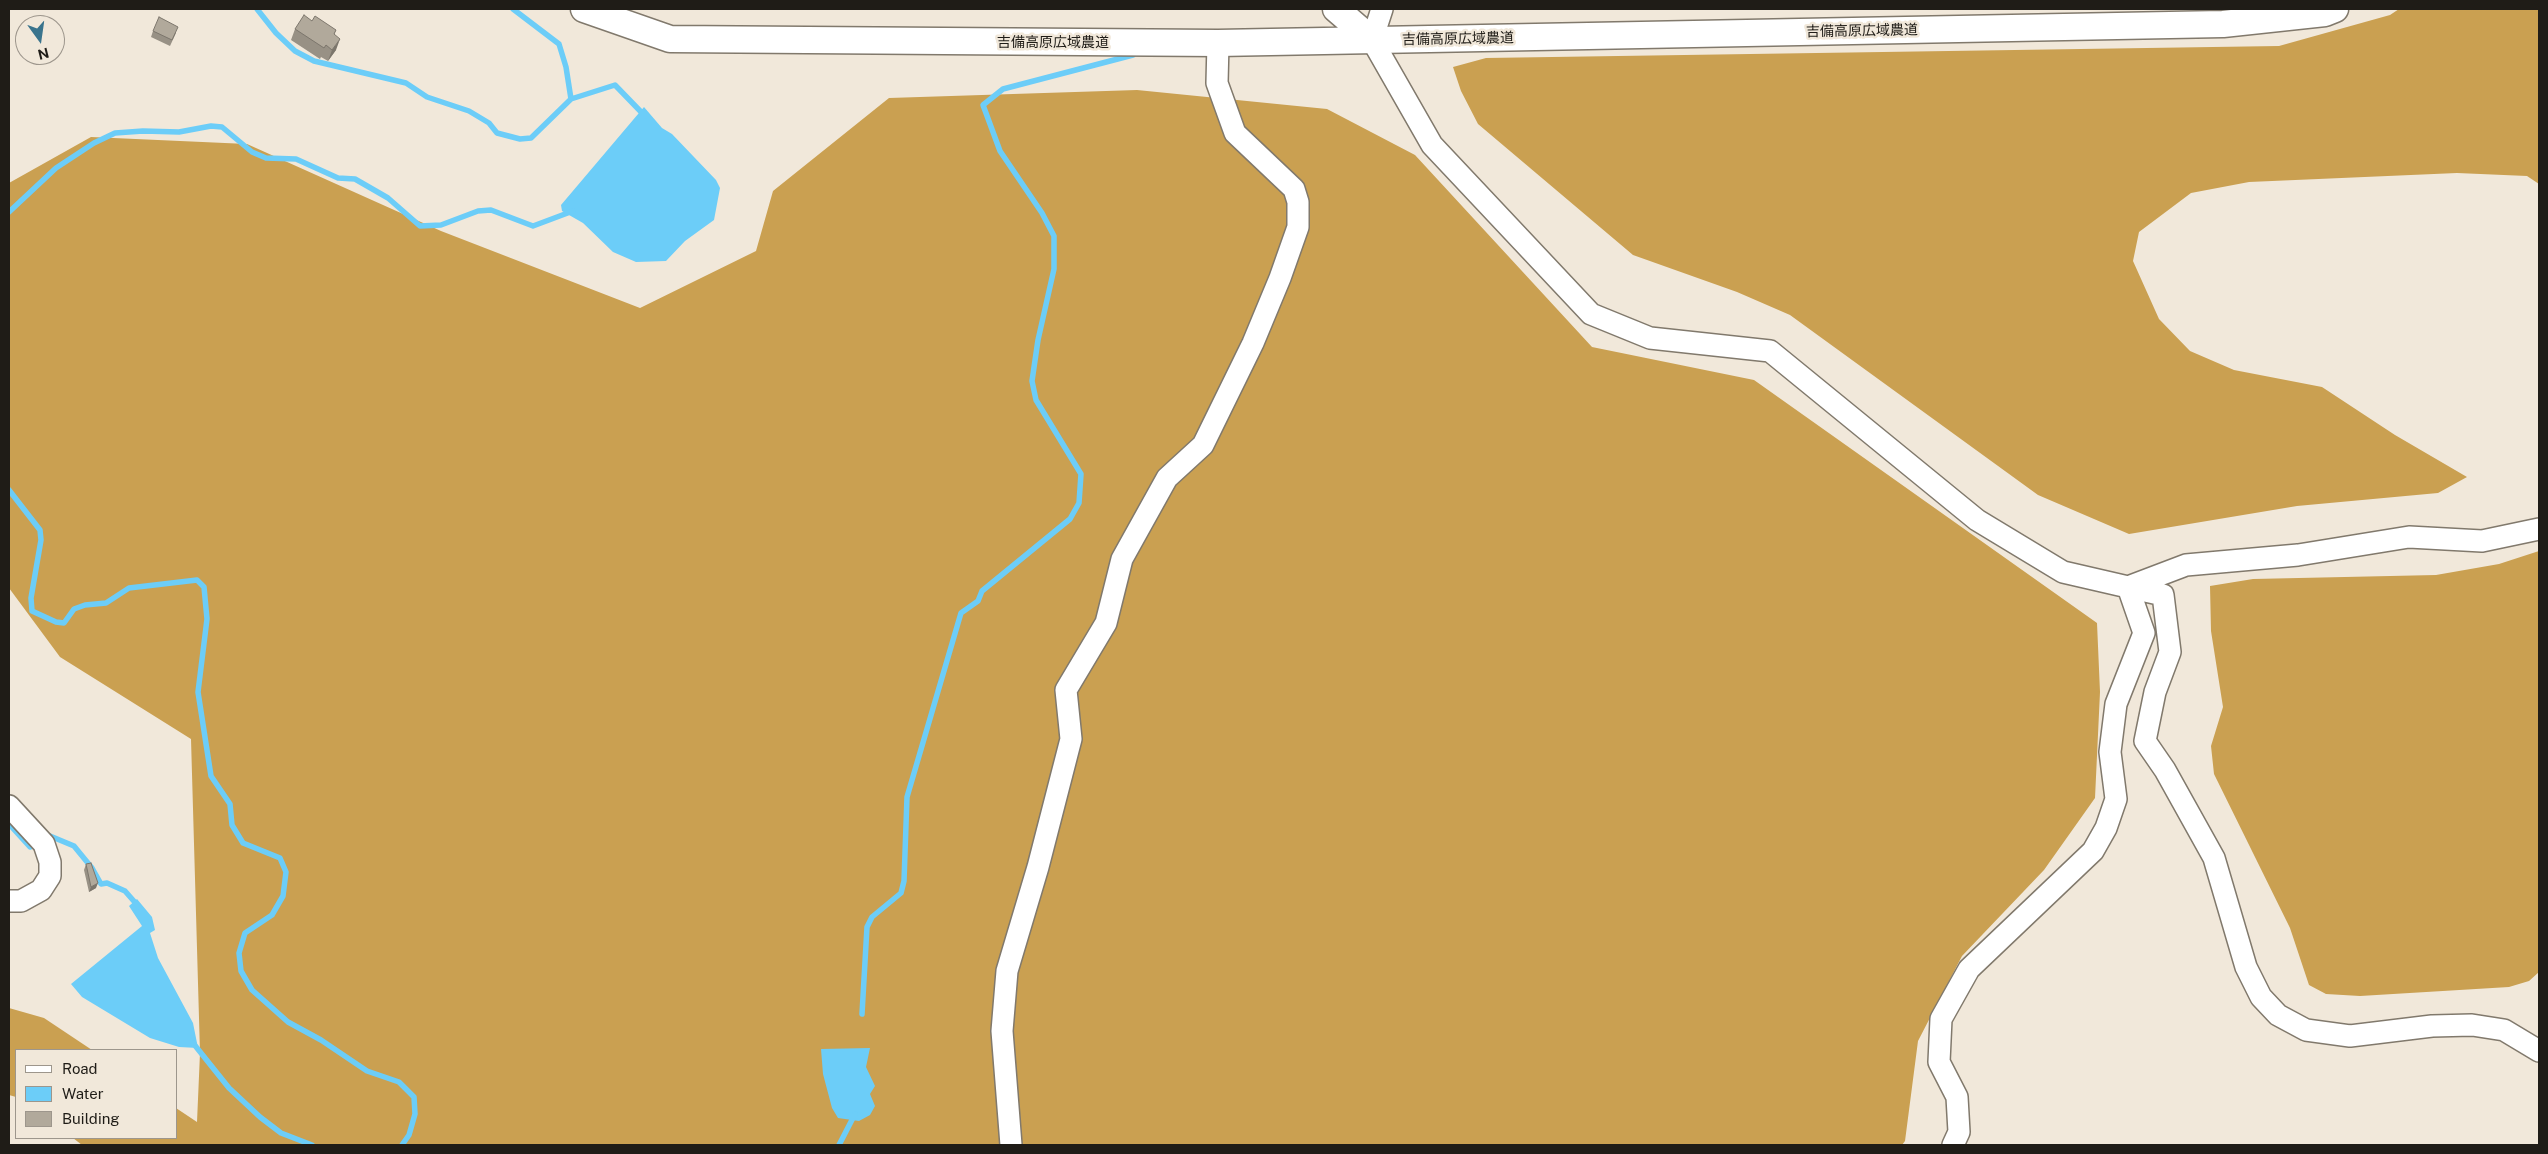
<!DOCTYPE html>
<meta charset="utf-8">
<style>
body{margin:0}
#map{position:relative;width:2548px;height:1154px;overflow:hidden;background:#f1e8da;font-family:"Public Sans",sans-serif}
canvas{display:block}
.frame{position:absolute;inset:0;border:10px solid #1f1c17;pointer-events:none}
.legend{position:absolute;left:15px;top:1049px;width:162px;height:90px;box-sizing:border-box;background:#f1e8da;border:1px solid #9d968c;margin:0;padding:6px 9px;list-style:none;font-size:15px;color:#1f1c17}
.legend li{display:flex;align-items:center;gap:10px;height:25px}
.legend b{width:25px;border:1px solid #9d968c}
.north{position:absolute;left:15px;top:15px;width:50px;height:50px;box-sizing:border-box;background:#f1e8da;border:1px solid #9d968c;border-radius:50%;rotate:166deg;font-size:14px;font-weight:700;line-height:20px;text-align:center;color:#1f1c17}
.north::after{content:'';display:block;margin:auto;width:18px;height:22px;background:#3a748d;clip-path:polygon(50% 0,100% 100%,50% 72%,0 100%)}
</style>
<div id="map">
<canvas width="2548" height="1154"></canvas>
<div class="frame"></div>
<ul class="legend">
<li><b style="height:6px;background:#fff"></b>Road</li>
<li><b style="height:14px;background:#6ccdf8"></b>Water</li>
<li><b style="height:14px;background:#b1a99b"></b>Building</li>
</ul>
<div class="north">N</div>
</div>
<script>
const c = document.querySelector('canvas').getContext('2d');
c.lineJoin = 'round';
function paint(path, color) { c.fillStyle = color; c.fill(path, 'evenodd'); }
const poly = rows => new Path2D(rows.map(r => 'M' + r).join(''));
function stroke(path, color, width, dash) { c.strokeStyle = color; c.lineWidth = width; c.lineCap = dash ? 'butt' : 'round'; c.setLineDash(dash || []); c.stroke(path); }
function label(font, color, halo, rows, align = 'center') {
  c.font = font + ' "Public Sans","Noto Sans JP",sans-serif'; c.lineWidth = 5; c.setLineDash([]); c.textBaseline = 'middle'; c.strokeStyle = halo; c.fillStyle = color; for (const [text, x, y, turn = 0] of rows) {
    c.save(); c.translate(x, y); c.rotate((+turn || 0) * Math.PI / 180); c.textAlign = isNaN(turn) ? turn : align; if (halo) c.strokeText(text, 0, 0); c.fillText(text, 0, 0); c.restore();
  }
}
const forest = poly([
 [2399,9,2539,9,2539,184,2527,176,2457,173,2249,182,2191,193,2139,232,2133,261,2159,319,2190,351,2234,370,2322,387,2395,435,2467,477,2438,493,2297,506,2129,534,2038,495,1790,315,1737,292,1633,255,1478,124,1461,91,1453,67,1486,58,2279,46,2390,15],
 [1137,90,1327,109,1415,155,1592,347,1754,380,2097,623,2100,692,2095,798,2044,870,1962,956,1918,1041,1905,1141,1902,1145,82,1145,73,1138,176,1138,176,1108,197,1122,200,1053,191,739,60,657,9,588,9,183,91,137,247,144,441,231,640,308,756,251,773,191,889,98],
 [2539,551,2539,972,2529,981,2509,987,2360,996,2326,994,2309,985,2290,928,2214,774,2211,746,2223,707,2211,631,2210,586,2253,579,2436,575,2499,564],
 [9,1008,44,1018,92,1050,16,1050,16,1097,9,1095]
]);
const water = poly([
 [644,107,662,128,672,134,716,180,720,188,714,220,685,241,666,261,636,262,613,252,583,223,562,211,561,205],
 [137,899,152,917,155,930,150,933,158,958,193,1023,198,1048,179,1047,150,1038,82,997,71,984,142,926,129,906],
 [870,1048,866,1067,875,1086,870,1094,875,1106,870,1115,859,1121,838,1118,832,1108,823,1074,821,1049]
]);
const stream = poly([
 [257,9,276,33,295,51,314,61,406,83,427,97,469,111,489,123,497,133,520,139,531,138,571,99],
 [513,9,559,44,566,67,571,99,615,85,645,116],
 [9,212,56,168,94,143,115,133,143,131,179,132,211,126,222,127,252,152,266,158,296,159,338,178,355,179,388,198,420,226,441,225,478,211,491,210,533,226,573,211],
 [9,490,40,530,41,540,31,598,32,611,56,622,64,623,74,609,85,605,106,603,129,588,197,580,204,587,207,619,198,692,211,776,230,804,232,825,243,843,280,858,286,872,283,896,272,915,245,933,239,953,241,971,252,990,288,1022,321,1040,367,1071,399,1082,414,1097,415,1114,409,1135,402,1145],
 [9,824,30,847,37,843],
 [45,838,50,836,74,846,92,868,101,884,107,883,125,891,139,907],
 [862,1014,867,927,872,917,901,893,904,881,907,797,961,613,978,601,982,591,1070,519,1079,503,1081,474,1036,400,1032,381,1038,340,1054,269,1054,236,1042,213,1000,151,983,105,1003,89,1133,55],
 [193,1043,229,1088,260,1117,281,1133,312,1145],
 [839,1145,855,1114]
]);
const minor = poly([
 [1382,9,1372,40,1432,145,1591,314,1650,338,1770,351,1977,520,2063,572,2128,587,2144,633,2116,704,2110,752,2116,799,2106,828,2093,851,1969,969,1941,1019,1939,1062,1957,1097,1959,1132,1953,1145],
 [2128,587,2163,595,2170,652,2155,692,2145,741,2165,770,2214,858,2246,967,2261,997,2278,1015,2306,1030,2350,1036,2432,1026,2472,1025,2504,1030,2539,1051],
 [2128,587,2186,565,2298,555,2409,537,2482,541,2539,529],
 [9,806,44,844,50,862,50,876,41,890,21,901,9,901],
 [1011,1145,1002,1031,1007,971,1038,867,1071,739,1066,690,1106,623,1122,559,1167,478,1203,445,1253,343,1280,278,1298,227,1298,202,1294,189,1235,133,1217,83,1218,43]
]);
const tertiary = poly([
 [584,9,670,39,1218,43,2223,24,2325,13,2335,9],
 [1336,9,1372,40]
]);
const wall = poly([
 [312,21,336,30,334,35,336,50,328,61,321,57,320,59,291,40,295,29],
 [153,31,176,33,170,46,151,37],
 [86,864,96,888,89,892,84,870]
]);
const shadedWall = poly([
 [340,39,336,50,328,61,332,50],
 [98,883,96,888,89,892,91,887]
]);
const building = poly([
 [304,15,312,21,315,16,336,30,334,34,340,39,332,50,326,45,324,48,295,29,304,15],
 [159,17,178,27,172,40,153,31,159,17],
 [91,863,98,883,91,887,86,864,91,863]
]);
const streetNames = [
 ["吉備高原広域農道",1862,31,-1],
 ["吉備高原広域農道",1458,39,-1],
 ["吉備高原広域農道",1053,43]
];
paint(forest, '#caa051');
paint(water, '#6ccdf8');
stroke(stream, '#6ccdf8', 5.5);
stroke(minor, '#81796c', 24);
stroke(tertiary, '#81796c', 29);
stroke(minor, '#fff', 21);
stroke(tertiary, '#fff', 26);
paint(wall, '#989185');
paint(shadedWall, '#7c766c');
paint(building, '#b1a99b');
stroke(building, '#7c766c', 1);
label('14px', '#1f1c17', '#f1e8da', streetNames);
</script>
